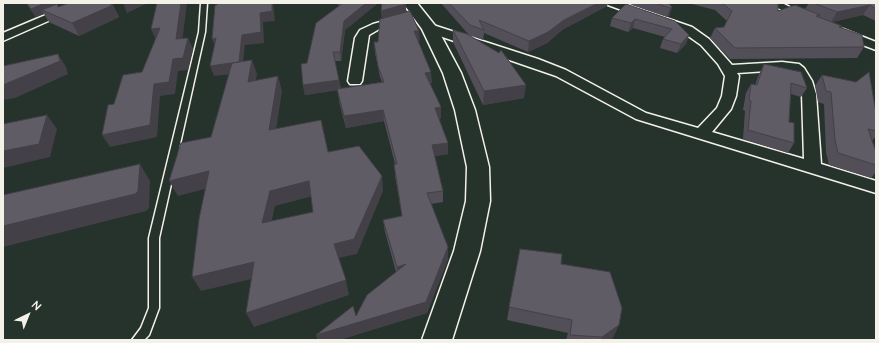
<!DOCTYPE html>
<style>
body{margin:0}
#map{position:relative;width:879px;height:343px;overflow:hidden;background:#26332d;font-family:"Architects Daughter",sans-serif}
canvas{display:block}
.frame{position:absolute;inset:0;border:4px solid #f4f1e8;pointer-events:none}
.north{position:absolute;left:8px;top:295px;width:40px;height:40px;-webkit-text-stroke:3px #26332d;paint-order:stroke;rotate:43deg;font-size:11px;font-weight:700;line-height:16px;text-align:center;color:#f4f1e8}
.north::after{content:'';display:block;margin:auto;width:14px;height:18px;background:#f4f1e8;clip-path:polygon(50% 0,100% 100%,50% 72%,0 100%)}
</style>
<div id="map">
<canvas width="879" height="343"></canvas>
<div class="frame"></div>
<div class="north">N</div>
</div>
<script>
const c = document.querySelector('canvas').getContext('2d');
c.lineJoin = 'round';
const poly = rows => new Path2D(rows.map(r => 'M' + r).join(''));
function stroke(path, color, width, dash) { c.strokeStyle = color; c.lineWidth = width; c.lineCap = dash ? 'butt' : 'round'; c.setLineDash(dash || []); c.stroke(path); }
function paint(path, color) { c.fillStyle = color; c.fill(path, 'evenodd'); }
const lane = poly([
 [201,3,207,3,205,32,159,238,159,308,149,335,144,340,132,340,141,328,149,308,149,238,199,32,201,3]
]);
const street = poly([
 [607,3,622,3,692,27,709,39,732,65,782,62,799,64,804,68,812,81,816,94,821,164,876,181,876,193,636,119,556,76,425,31,423,28,425,25,433,25,538,59,566,70,646,113,698,128,717,108,722,96,725,76,718,64,701,45,684,33,608,5,607,3],
 [782,70,790,71,794,73,802,94,804,159,712,132,731,109,736,96,739,76,737,73,782,70],
 [768,3,782,3,811,18,805,21,801,20,768,3],
 [67,6,73,9,71,11,3,41,3,33,67,6],
 [402,16,408,19,406,21,381,28,369,35,362,81,360,84,350,84,348,81,355,38,360,30,373,24,402,16],
 [843,29,876,42,876,50,839,36,837,33,839,30,843,29]
]);
const secondary = poly([
 [403,3,417,3,437,28,461,73,475,110,489,167,490,201,480,251,452,340,422,340,454,251,466,201,467,167,455,110,443,73,422,29,403,3]
]);
const wall = poly([
 [26,3,57,3,59,7,113,5,119,17,79,36,49,22,44,14,36,17],
 [334,3,378,3,345,30,341,61,335,61,341,89,382,82,380,77,375,53,374,42,378,42,382,19,381,11,406,4,406,12,420,41,418,41,432,83,430,83,441,107,441,118,439,119,448,154,434,156,443,191,443,202,431,204,448,259,427,313,339,340,318,340,316,335,356,316,396,272,385,232,383,220,402,216,395,176,395,164,384,121,346,128,339,101,338,90,305,95,303,85,307,63,339,5],
 [441,3,608,3,607,6,562,30,547,43,528,52,484,33,483,40,469,35],
 [632,3,668,3,672,7,669,16,667,17,632,5],
 [688,3,778,3,778,11,805,9,809,3,876,3,876,21,863,15,832,22,840,28,864,47,857,58,730,59,710,38,715,28,724,27,727,21,715,10],
 [626,4,689,35,686,44,677,53,660,48,663,39,665,37,633,28,628,32,610,26,612,18],
 [453,30,524,98,483,105,453,42],
 [764,64,807,88,801,97,791,94,789,122,794,143,788,153,743,139,745,111,743,110,746,93,751,84,755,85,759,74],
 [822,75,876,131,876,136,872,141,876,152,876,172,871,178,829,165,826,152,824,104,818,102,815,86],
 [520,249,561,264,613,338,610,340,566,340,568,333,507,320]
]);
const shadedWall = poly([
 [45,3,57,3,59,8,42,10,44,14,36,17,31,9],
 [123,3,148,3,127,13],
 [181,3,187,3,181,51,176,39],
 [272,3,273,3,275,21,263,22,264,43,245,45,242,73,214,76,210,66,242,35,260,13],
 [366,3,378,3,345,30,341,61,340,52,344,21],
 [598,3,608,3,607,6,562,30,547,43,528,52,529,41,564,20],
 [406,4,406,13,382,20,381,11],
 [113,5,119,17,79,36,72,23],
 [870,5,863,15,831,22,837,12],
 [672,7,669,16,667,17,670,8],
 [635,19,633,28,628,32,631,23],
 [160,28,156,40,151,29],
 [414,31,419,31,420,41,415,42],
 [689,35,686,44,677,53,681,44],
 [188,38,193,49,188,70,178,71,175,94,160,96,157,137,110,147,102,135,154,84],
 [216,38,216,49,212,39],
 [58,54,66,67,68,74,15,98,3,100,3,85],
 [252,60,257,74,253,96,248,82],
 [431,72,432,83,426,84,425,73],
 [278,76,282,91,274,144,269,130],
 [339,80,341,89,305,95,303,85],
 [526,85,524,98,483,105,484,91],
 [441,107,441,118,435,119,435,108],
 [383,110,384,121,346,128,344,116],
 [47,115,57,129,50,157,3,168,3,151],
 [448,143,448,154,432,157,432,145],
 [140,164,150,181,149,208,146,211,3,247,3,226],
 [209,171,216,186,178,196,169,181],
 [382,176,383,191,357,254,338,258,334,244],
 [309,181,313,196,275,206,268,238,262,223,270,191],
 [448,247,448,259,427,313,339,340,318,340,316,335,426,302],
 [254,262,260,277,201,291,192,277],
 [406,264,398,278,397,267],
 [346,280,349,295,254,327,246,313],
 [619,325,613,338,610,340,601,340,602,337]
]);
const building = poly([
 [27,3,45,3,31,9,27,3],
 [69,3,108,3,113,5,72,23,42,10,57,4,58,7,69,3],
 [157,3,181,3,176,39,188,38,183,58,173,59,169,82,154,84,150,125,102,135,108,105,114,104,123,75,142,72,160,28,151,29,157,3],
 [217,3,272,3,272,11,260,13,261,32,242,35,239,62,210,66,216,38,212,39,215,5,217,5,217,3],
 [343,3,366,3,344,21,340,52,333,52,339,80,303,85,301,64,307,63,316,23,343,3],
 [382,3,405,3,406,4,381,11,382,3],
 [449,3,598,3,564,20,548,32,529,41,479,20,484,30,470,25,449,3],
 [655,3,668,3,672,7,670,8,655,3],
 [722,3,778,3,778,11,795,5,820,15,816,16,842,26,839,27,862,35,864,47,735,48,715,28,724,27,732,11,722,3],
 [814,3,876,3,876,9,870,5,837,12,814,3],
 [626,4,675,21,689,35,681,44,663,39,672,29,635,19,631,23,612,18,626,4],
 [410,11,419,31,414,31,431,72,425,73,441,107,435,108,448,143,432,145,443,191,427,193,448,247,426,302,316,335,353,306,356,316,367,295,406,264,397,267,383,220,402,216,394,164,397,164,383,110,344,116,337,89,384,82,378,66,374,42,378,42,380,19,410,11],
 [453,30,467,34,499,53,501,50,526,85,484,91,453,30],
 [58,54,60,61,3,85,3,66,58,54],
 [252,60,248,82,278,76,269,130,321,120,328,152,359,146,382,176,354,239,334,244,346,280,246,313,254,262,192,277,199,219,209,171,169,181,181,143,211,137,232,63,252,60],
 [309,181,313,212,262,223,270,191,309,181],
 [764,64,801,72,807,88,791,83,789,122,794,123,794,143,748,130,751,101,749,100,751,84,757,85,764,64],
 [869,72,876,113,876,131,868,129,876,152,876,165,838,153,835,140,831,92,826,91,822,75,856,82,869,72],
 [47,115,39,144,3,151,3,124,47,115],
 [140,164,138,191,135,194,3,226,3,195,140,164],
 [520,249,562,254,561,264,610,272,622,308,619,325,602,337,570,335,572,320,509,307,520,249]
]);
stroke(lane, '#f4f1e8', 3);
stroke(street, '#f4f1e8', 3);
stroke(secondary, '#f4f1e8', 3);
paint(lane, '#26332d');
paint(street, '#26332d');
paint(secondary, '#26332d');
paint(wall, '#534f58');
paint(shadedWall, '#434047');
paint(building, '#605c66');
stroke(building, '#434047', 1);
</script>
